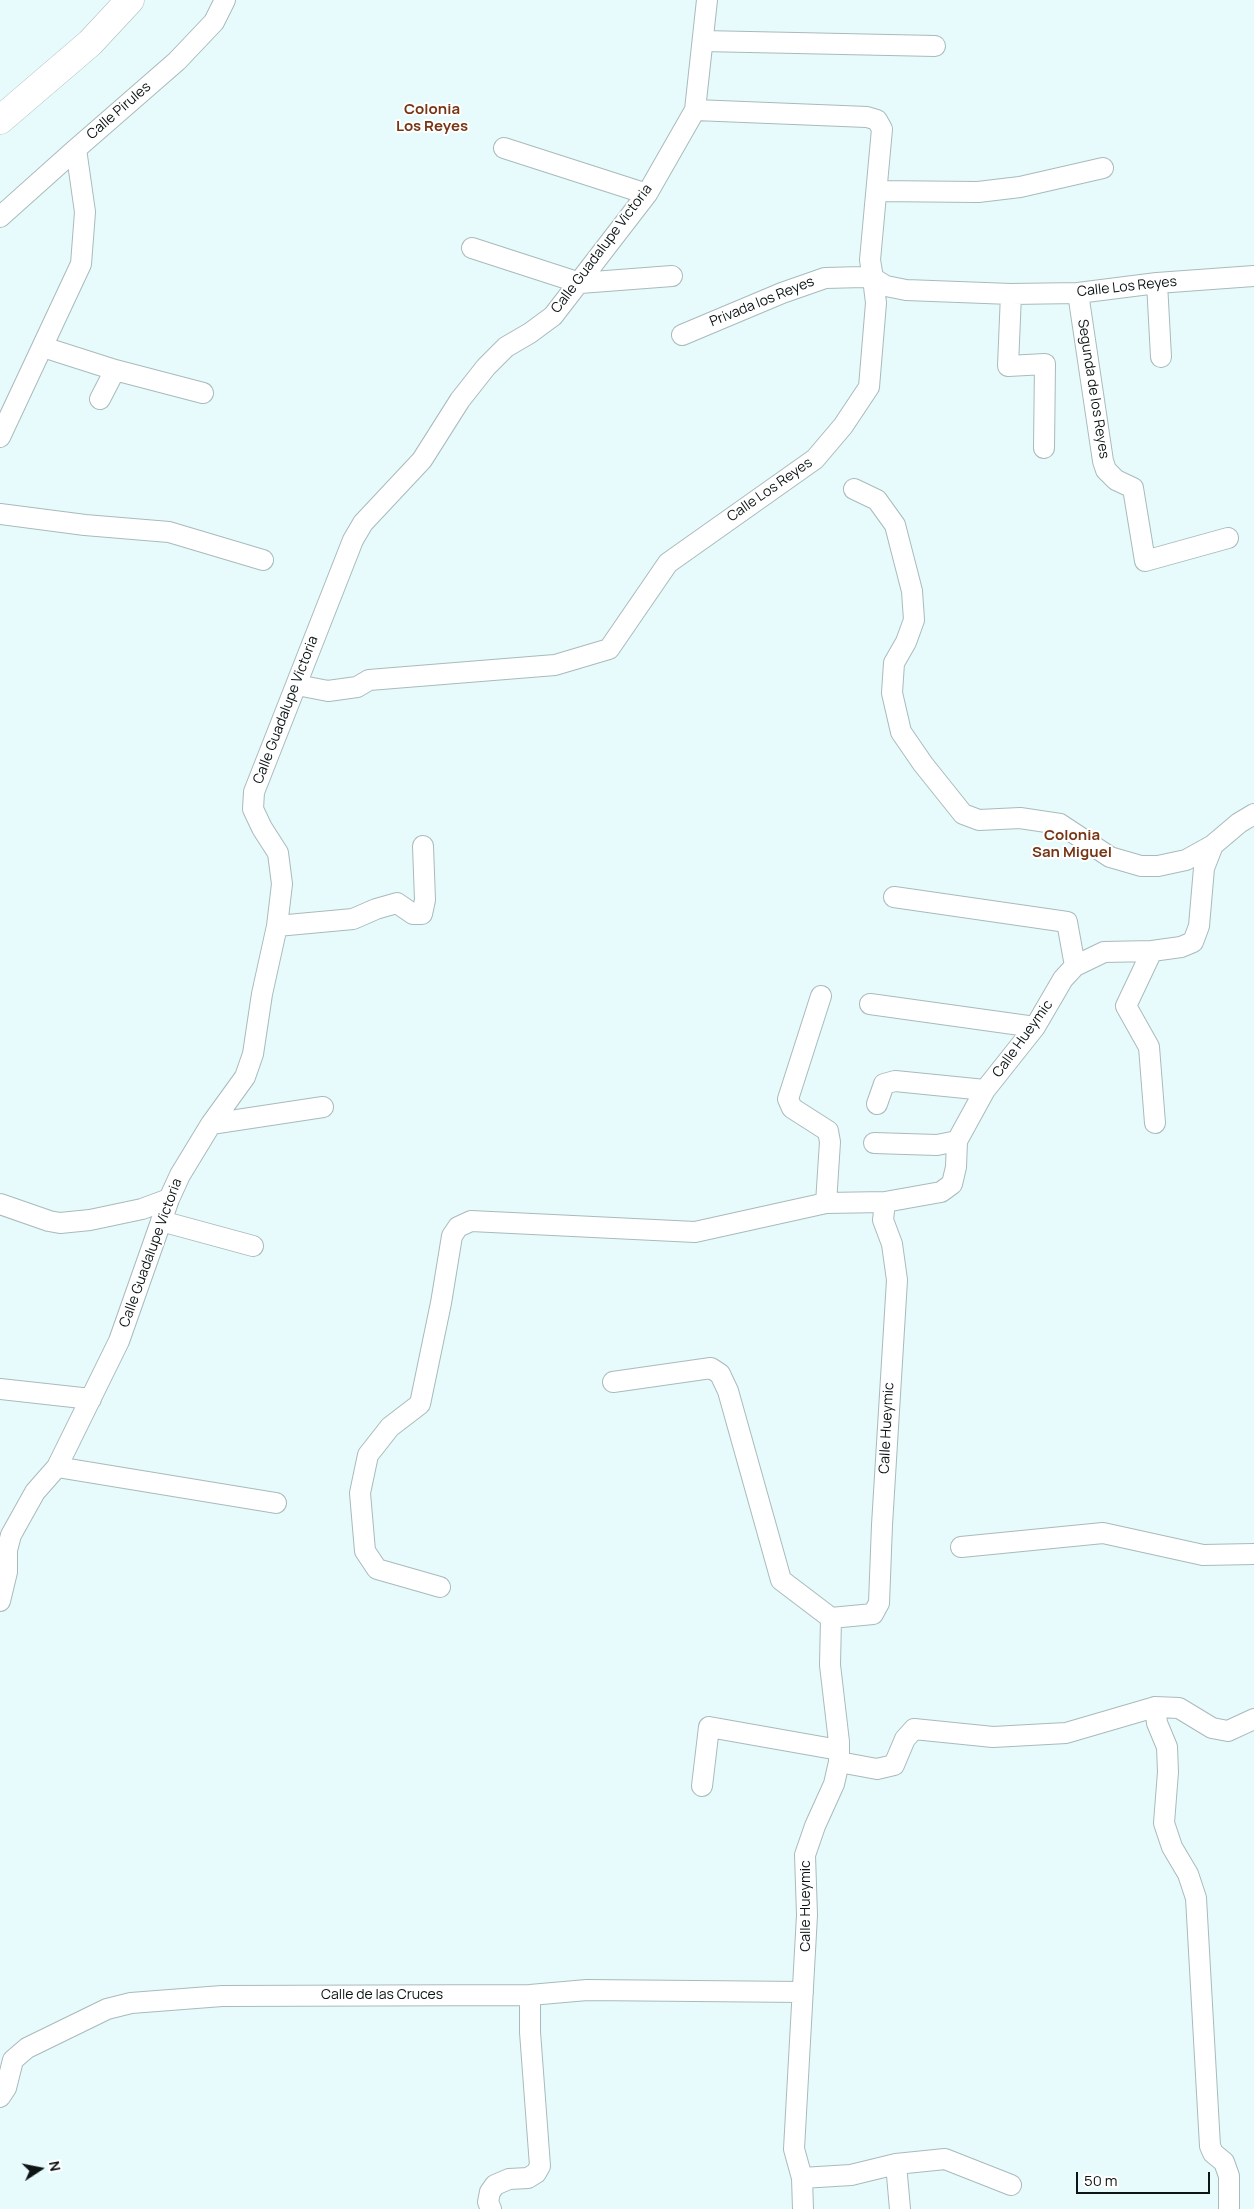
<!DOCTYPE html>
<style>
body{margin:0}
#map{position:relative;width:1254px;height:2209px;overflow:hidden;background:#e7fafc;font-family:Manrope,sans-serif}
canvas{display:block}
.north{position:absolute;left:15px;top:2144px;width:50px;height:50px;-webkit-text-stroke:4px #fff;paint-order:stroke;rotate:79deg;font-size:14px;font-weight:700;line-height:20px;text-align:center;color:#0d1414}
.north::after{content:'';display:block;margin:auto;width:18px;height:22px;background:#0d1414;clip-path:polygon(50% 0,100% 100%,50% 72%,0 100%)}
.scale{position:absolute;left:1076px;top:2172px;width:134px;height:22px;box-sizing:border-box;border:2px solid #0d1414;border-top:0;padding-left:6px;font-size:15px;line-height:18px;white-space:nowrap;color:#0d1414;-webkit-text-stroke:4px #fff;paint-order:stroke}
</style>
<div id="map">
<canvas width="1254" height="2209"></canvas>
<div class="north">N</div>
<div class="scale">50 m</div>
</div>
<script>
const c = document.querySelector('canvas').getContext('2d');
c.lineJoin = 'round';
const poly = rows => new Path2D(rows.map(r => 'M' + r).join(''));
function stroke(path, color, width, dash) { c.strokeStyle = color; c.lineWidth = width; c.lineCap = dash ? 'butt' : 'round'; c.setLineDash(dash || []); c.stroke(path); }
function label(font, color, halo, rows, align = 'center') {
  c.font = font + ' Manrope,sans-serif'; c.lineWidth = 4; c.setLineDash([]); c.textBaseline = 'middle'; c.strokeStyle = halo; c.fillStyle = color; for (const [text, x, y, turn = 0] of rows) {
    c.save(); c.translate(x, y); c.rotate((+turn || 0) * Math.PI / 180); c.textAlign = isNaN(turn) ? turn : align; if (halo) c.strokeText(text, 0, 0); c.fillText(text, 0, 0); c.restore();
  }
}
const street = poly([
 [703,41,935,46],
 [504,148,647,194],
 [877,191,978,192,1020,187,1103,168],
 [0,217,76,149],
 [472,248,580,283,672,276],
 [1157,283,1161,357],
 [1078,293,1103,461,1106,470,1116,480,1133,488,1145,561,1228,538],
 [1011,294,1008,366,1045,364,1044,448],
 [682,335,782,293,825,278,863,277,873,278,870,260,882,129,877,120,867,117,695,110],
 [43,347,115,370,100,399],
 [115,370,203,393],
 [0,437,81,264,85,212,76,149,177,61,214,22,225,0],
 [854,489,877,500,895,525,912,591,914,620,906,642,894,663,892,693,901,732,923,764,963,814,979,820,1020,818,1060,824,1110,857,1141,866,1158,866,1186,860,1213,845],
 [0,514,85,525,169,532,263,560],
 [297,685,328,691,357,687,369,680,555,665,609,649,668,563,815,459,843,426,869,387,876,303,873,278,886,286,906,290,1011,294,1078,293,1157,283,1254,276],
 [894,897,1067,922,1075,966],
 [277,926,353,919,376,909,397,903,413,914,422,914,425,900,423,846],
 [1152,951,1126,1006,1149,1047,1155,1123],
 [821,996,788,1099,792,1108,828,1131,830,1142,826,1203],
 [870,1004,1035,1027],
 [877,1104,884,1084,895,1081,985,1090],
 [211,1124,323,1107],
 [874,1143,937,1145,957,1141],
 [0,1204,49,1221,60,1223,90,1220,142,1209,169,1199],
 [161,1221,253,1246],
 [613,1382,711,1368,720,1374,728,1391,781,1580,831,1618],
 [0,1389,91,1399],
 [57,1467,276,1503],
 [961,1547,1103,1533,1203,1555,1254,1554],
 [440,1587,377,1569,365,1551,360,1493,368,1455,390,1427,420,1404,441,1303,452,1236,458,1227,471,1221,695,1232,826,1203,885,1202],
 [0,1601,7,1572,7,1550,11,1535,35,1492,57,1467,119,1341,169,1199,180,1175,211,1124,245,1077,253,1054,262,994,277,926,282,884,278,853,262,828,253,809,254,792,353,540,363,523,422,460,460,400,486,367,506,347,530,333,553,316,647,194,695,110,707,0],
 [1155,1707,1157,1723,1167,1747,1168,1772,1164,1823,1172,1847,1188,1874,1196,1898,1210,2146,1213,2153,1224,2162,1229,2176,1229,2209],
 [839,1762,877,1769,894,1765,905,1739,914,1729,993,1737,1066,1733,1155,1707,1179,1708,1212,1728,1228,1731,1254,1719],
 [702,1786,709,1727,839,1750],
 [0,2097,6,2088,13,2060,27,2048,107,2009,131,2003,222,1996,530,1995,587,1990,803,1992],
 [896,2164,900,2209],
 [802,2178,851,2175,896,2164,945,2159,1011,2185],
 [491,2209,488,2202,490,2192,495,2185,509,2179,528,2178,536,2173,540,2166,530,2032,530,1995],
 [803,2209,802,2178,794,2149,807,1915,805,1855,815,1826,834,1784,839,1762,839,1742,830,1665,831,1618,873,1614,879,1603,882,1525,897,1280,892,1244,883,1220,885,1202,941,1192,952,1184,956,1167,957,1141,985,1090,1035,1027,1063,979,1075,966,1104,952,1152,951,1181,947,1193,942,1199,926,1204,868,1213,845,1239,823,1254,814]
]);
const primary = poly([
 [0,120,90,43,130,0]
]);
const streetNames = [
 ["Calle Pirules",119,111,-41],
 ["Calle Guadalupe Victoria",602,249,-53],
 ["Calle Los Reyes",1127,287,-6],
 ["Privada los Reyes",762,302,-22],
 ["Segunda de los Reyes",1093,389,81],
 ["Calle Los Reyes",770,490,-35],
 ["Calle Guadalupe Victoria",286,710,-69],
 ["Calle Hueymic",1023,1039,-54],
 ["Calle Guadalupe Victoria",151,1253,-70],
 ["Calle Hueymic",887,1428,-87],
 ["Calle Hueymic",806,1906,-90],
 ["Calle de las Cruces",382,1995]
];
const neighbourhoodNames = [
 ["Colonia",432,110],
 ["Los Reyes",432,127],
 ["Colonia",1072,836],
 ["San Miguel",1072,853]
];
stroke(street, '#a9babc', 22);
stroke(primary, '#a9babc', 29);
stroke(street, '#fff', 20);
stroke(primary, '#fff', 28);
label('14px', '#0d1414', '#fff', streetNames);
label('bold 15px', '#763616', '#fff', neighbourhoodNames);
</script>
